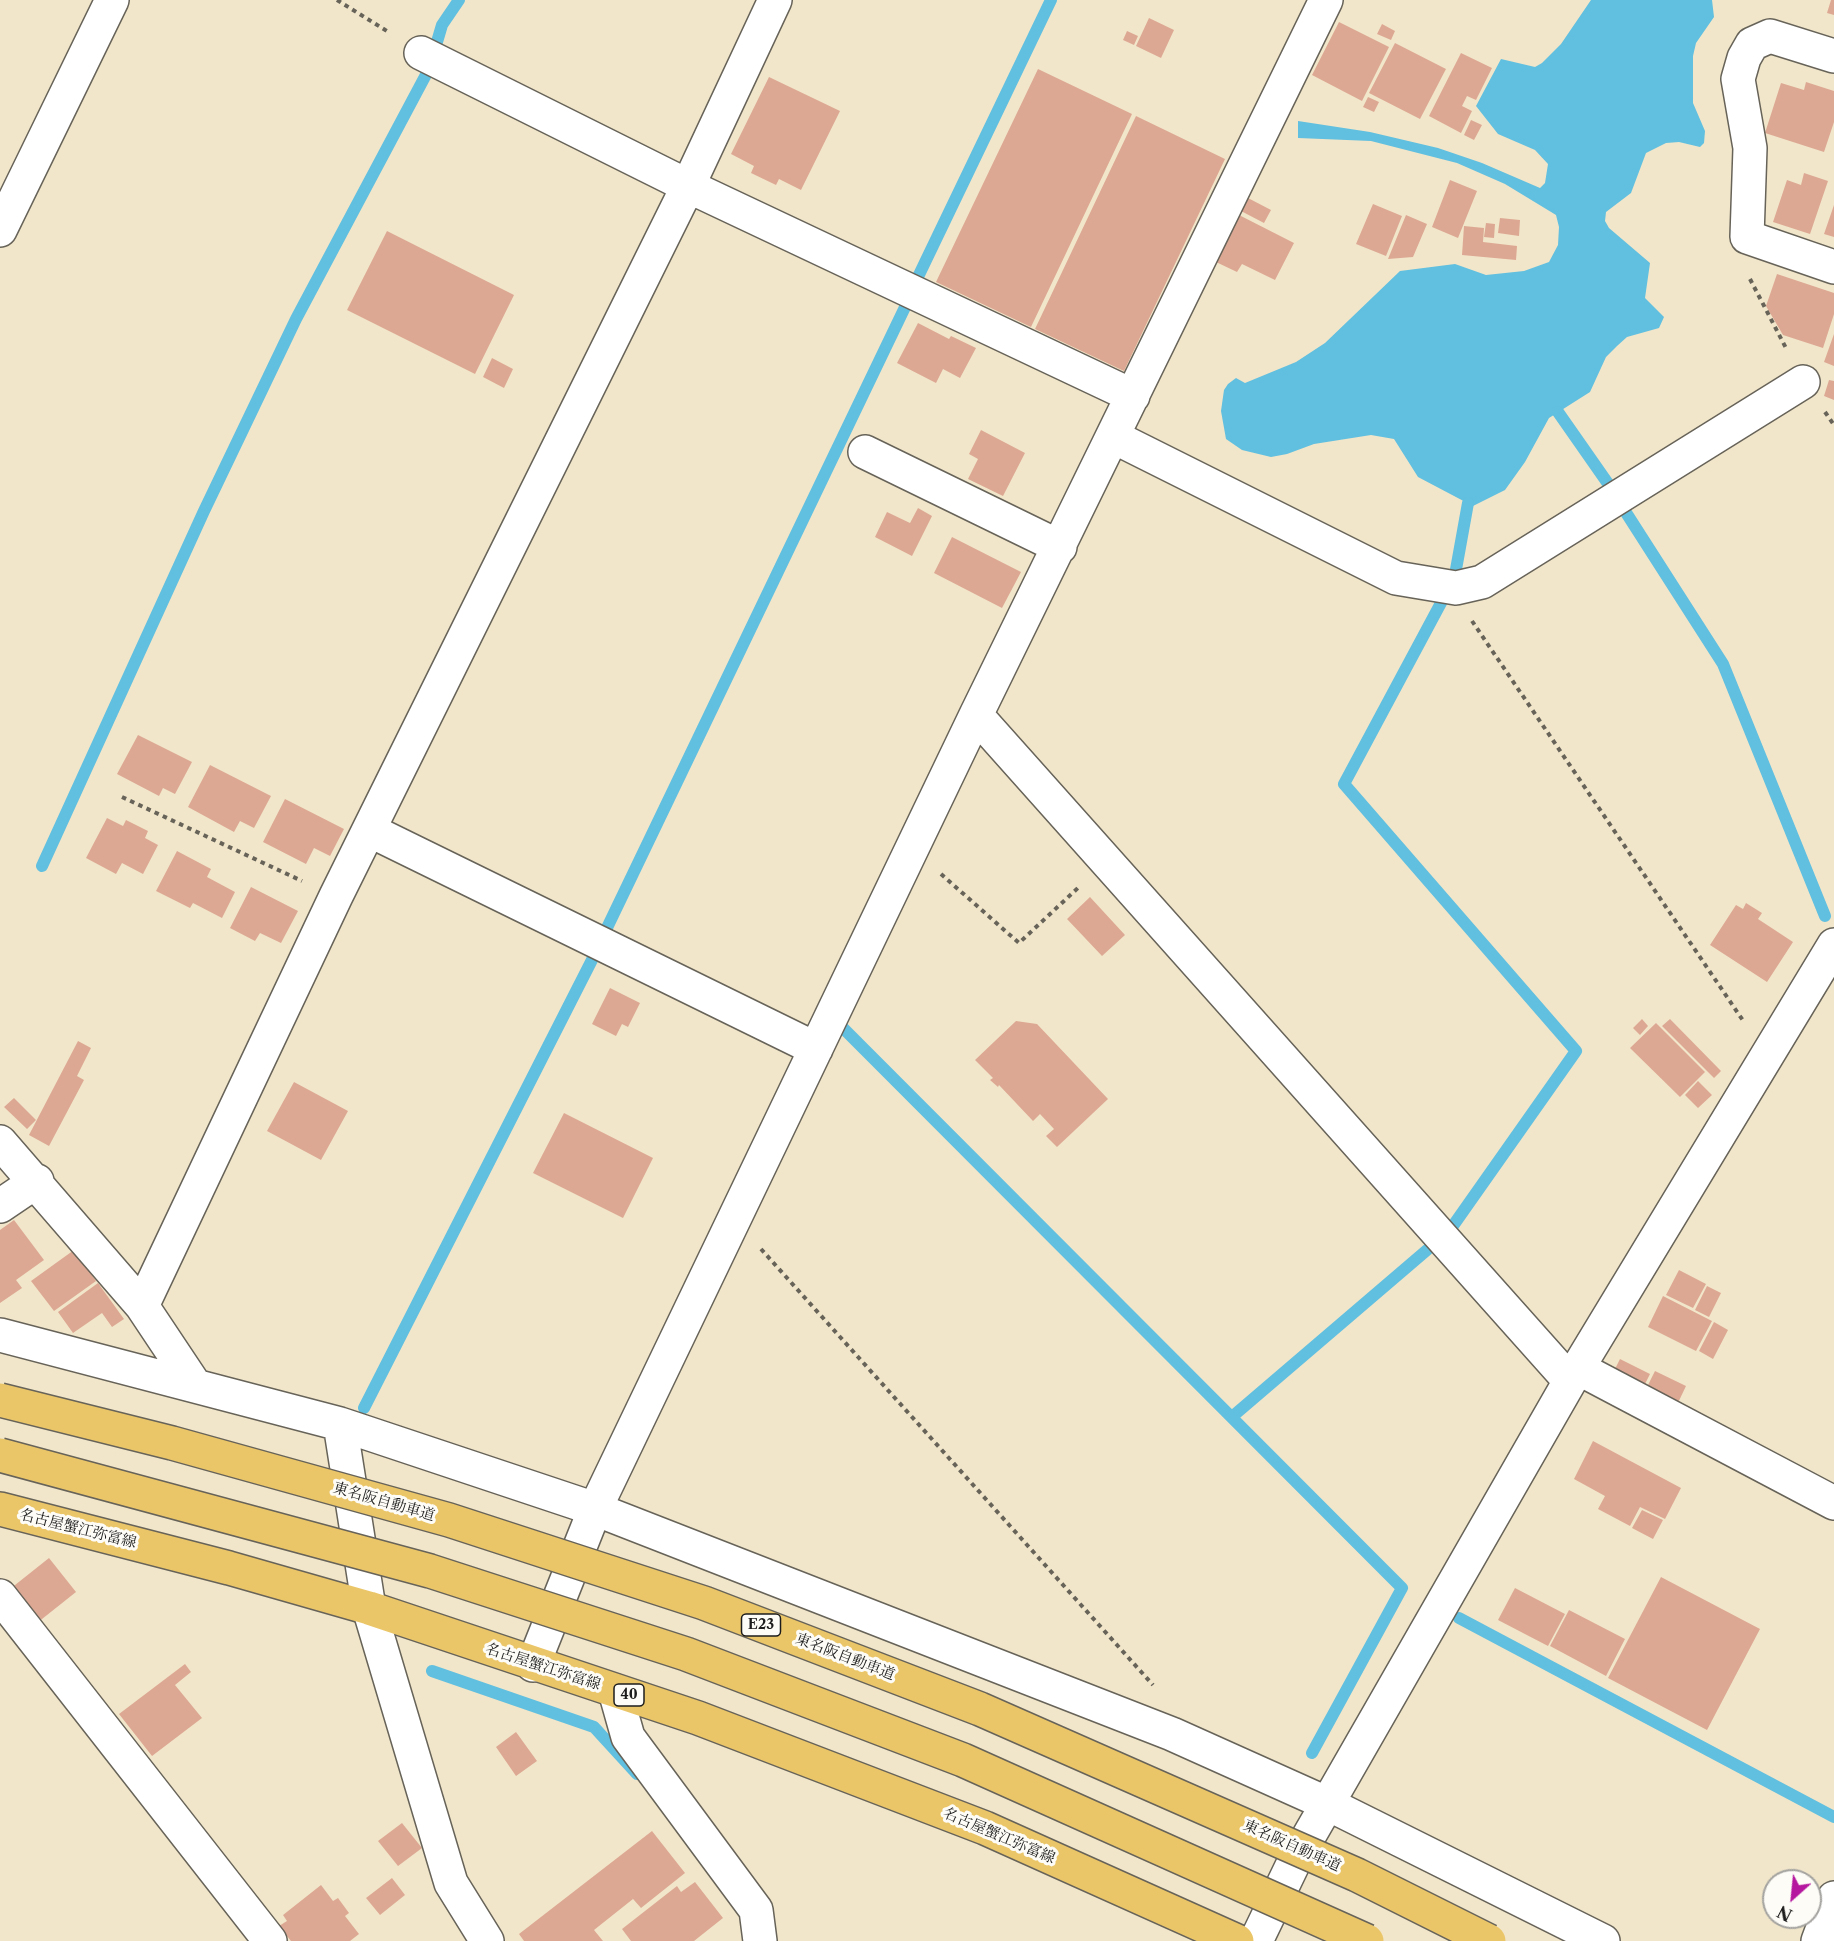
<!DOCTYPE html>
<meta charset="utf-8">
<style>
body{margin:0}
#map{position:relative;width:1834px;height:1941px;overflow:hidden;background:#f1e6ca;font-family:"Libre Caslon Text",serif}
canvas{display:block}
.north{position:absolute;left:1762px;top:1869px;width:60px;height:60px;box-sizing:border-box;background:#fdfcf7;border:2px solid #a3a29f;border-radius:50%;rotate:207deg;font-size:16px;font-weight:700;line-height:24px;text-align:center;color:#1c1c1c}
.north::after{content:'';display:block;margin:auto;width:21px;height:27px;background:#b5179e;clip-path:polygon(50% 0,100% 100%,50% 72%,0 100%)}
</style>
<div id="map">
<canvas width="1834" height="1941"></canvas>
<div class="north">N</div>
</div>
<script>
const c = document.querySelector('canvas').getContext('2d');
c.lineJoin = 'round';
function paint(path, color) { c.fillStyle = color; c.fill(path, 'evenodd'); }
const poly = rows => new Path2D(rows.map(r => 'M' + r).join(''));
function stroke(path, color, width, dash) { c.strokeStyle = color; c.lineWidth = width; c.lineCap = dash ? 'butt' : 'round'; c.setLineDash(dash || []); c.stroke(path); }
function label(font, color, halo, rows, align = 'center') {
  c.font = font + ' "Libre Caslon Text","Noto Serif JP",serif'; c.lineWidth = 6; c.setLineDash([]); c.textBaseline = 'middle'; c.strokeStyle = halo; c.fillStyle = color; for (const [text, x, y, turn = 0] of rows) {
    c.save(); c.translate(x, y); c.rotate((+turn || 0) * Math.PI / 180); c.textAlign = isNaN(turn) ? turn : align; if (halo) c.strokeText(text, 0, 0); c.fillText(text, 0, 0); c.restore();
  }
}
const water = poly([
 [1591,0,1712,0,1714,17,1696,43,1693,56,1693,103,1705,131,1704,143,1700,147,1679,142,1666,143,1646,153,1631,193,1606,212,1605,221,1609,228,1650,263,1645,298,1664,317,1659,328,1627,337,1617,346,1606,357,1590,392,1549,418,1525,462,1505,490,1473,506,1418,477,1394,439,1371,435,1314,444,1287,454,1271,457,1242,450,1226,439,1221,411,1224,390,1228,384,1236,378,1245,383,1296,362,1325,343,1400,271,1455,264,1486,275,1524,271,1549,262,1558,245,1559,227,1556,215,1505,184,1457,163,1371,141,1298,138,1298,121,1370,132,1438,148,1482,163,1540,188,1545,183,1548,164,1535,150,1498,134,1476,106,1501,59,1535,67,1542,63,1561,44]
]);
const stream = poly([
 [917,279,1051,0],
 [1558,412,1609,485],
 [1625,511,1723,664,1825,916],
 [1455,575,1468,503],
 [1442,601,1344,784,1576,1051,1450,1230],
 [42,866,204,511,296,319,429,69,442,25,459,0],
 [605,932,907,303],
 [842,1027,1402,1588,1312,1753],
 [364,1408,596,952],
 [1233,1416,1427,1250],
 [1459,1618,1834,1817],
 [432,1671,594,1727,637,1774]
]);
const building = poly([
 [1831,0,1834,0,1834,15,1827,13],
 [1149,18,1174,30,1161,58,1136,46],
 [1339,22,1389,47,1362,101,1312,75],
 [1382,24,1395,31,1391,40,1377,34],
 [1127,31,1138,36,1134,45,1123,40],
 [1395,43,1446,69,1420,119,1369,93],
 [1461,53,1492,68,1476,100,1467,96,1462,106,1472,111,1461,133,1429,116],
 [1038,69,1132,114,1031,327,936,282],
 [769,77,840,111,801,190,779,179,776,185,751,173,754,166,731,154],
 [1806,82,1834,91,1834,122,1824,152,1765,133,1781,83,1804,90],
 [1368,97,1379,102,1374,112,1363,107],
 [1136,116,1225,159,1124,371,1035,329],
 [1471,120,1482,125,1474,140,1464,135],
 [1804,173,1828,181,1810,234,1773,222,1787,180,1801,185],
 [1450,180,1477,191,1458,238,1432,227],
 [1248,198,1271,210,1264,223,1241,211],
 [1373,204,1402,216,1386,256,1356,244],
 [1834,205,1834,237,1824,234],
 [1239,215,1294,243,1275,280,1242,264,1237,272,1216,262],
 [1406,215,1427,224,1413,257,1388,259],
 [1500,218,1520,220,1519,236,1498,233],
 [1486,223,1495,224,1494,238,1484,237],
 [1464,226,1484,228,1483,242,1517,246,1516,260,1462,255],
 [387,231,514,295,475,374,347,310],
 [1777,274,1834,293,1834,314,1823,348,1783,335,1766,306],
 [918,323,949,339,951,336,976,348,960,378,943,369,936,383,897,363],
 [1834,334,1834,366,1824,362],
 [492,358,513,369,504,388,483,377],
 [1829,380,1834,381,1834,400,1824,396],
 [981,430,1025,453,1003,496,968,479,978,459,969,454],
 [918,508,932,516,912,556,875,537,887,512,910,523],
 [952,537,1021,572,1002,608,934,573],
 [138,735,192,762,175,794,163,788,159,796,117,774],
 [210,765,271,796,254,828,240,821,234,832,188,807],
 [285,799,344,829,330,856,314,848,306,864,263,842],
 [107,818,123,826,126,820,148,831,145,838,158,845,143,874,122,863,116,874,86,858],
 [177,851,211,869,207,877,235,892,222,918,193,903,190,908,156,891],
 [251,887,298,911,281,943,260,933,255,941,230,928],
 [1090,897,1125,935,1102,956,1067,919],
 [1746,903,1762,913,1758,919,1793,942,1767,982,1710,945,1736,905,1743,909],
 [610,988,640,1003,628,1027,622,1024,616,1036,592,1024],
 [1642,1019,1648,1026,1640,1035,1633,1028],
 [1670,1019,1721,1071,1714,1078,1662,1026],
 [1016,1021,1037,1024,1108,1099,1057,1147,1046,1136,1054,1129,1040,1114,1033,1121,999,1085,998,1087,990,1080,993,1078,975,1060],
 [1656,1023,1705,1072,1680,1097,1630,1048],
 [78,1041,91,1048,77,1076,84,1080,49,1146,29,1135],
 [1698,1081,1712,1095,1698,1108,1685,1095],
 [294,1082,348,1111,321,1160,267,1131],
 [14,1098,36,1120,27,1129,4,1107],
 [564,1113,653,1158,623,1218,533,1173],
 [14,1220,44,1260,16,1280,22,1288,0,1303,0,1230],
 [74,1250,96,1281,54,1311,31,1281],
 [1679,1270,1706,1284,1693,1308,1666,1295],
 [98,1283,124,1319,112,1327,102,1313,73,1333,58,1312],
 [1707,1286,1721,1293,1709,1317,1695,1310],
 [1663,1296,1712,1321,1696,1351,1648,1327],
 [1714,1322,1728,1330,1713,1359,1699,1351],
 [1620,1359,1650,1374,1642,1390,1612,1375],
 [1655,1371,1686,1386,1676,1407,1645,1391],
 [1593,1441,1681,1488,1665,1519,1640,1507,1630,1526,1598,1509,1605,1496,1574,1479],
 [1642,1510,1663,1520,1653,1539,1632,1528],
 [49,1558,76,1592,37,1623,10,1589],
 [1661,1577,1760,1629,1707,1730,1608,1678],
 [1515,1588,1565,1614,1548,1646,1498,1620],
 [1569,1610,1625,1639,1606,1676,1550,1646],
 [185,1664,191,1672,175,1685,202,1718,152,1756,119,1714],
 [516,1732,537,1761,516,1776,496,1747],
 [402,1823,422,1848,398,1866,378,1841],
 [652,1831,685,1873,641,1908,626,1891,633,1899,594,1930,603,1941,524,1941,519,1934],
 [392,1878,405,1895,380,1915,366,1898],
 [695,1882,723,1918,694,1941,631,1941,622,1929,677,1886,681,1892],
 [321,1885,333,1901,338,1898,349,1913,345,1916,359,1934,350,1941,291,1941,279,1926,287,1921,283,1915]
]);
const path = poly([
 [337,0,390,33],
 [1750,279,1787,350],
 [1825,412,1834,425],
 [1472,621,1744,1022],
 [122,797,302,881],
 [941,874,1019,943,1080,886],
 [761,1249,1153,1685]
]);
const minor = poly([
 [421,53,688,186,1133,396],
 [1834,56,1770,36,1752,44,1744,58,1738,79,1750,148,1747,237,1834,267],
 [0,230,112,0],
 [1114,437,1396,578,1456,588,1482,582,1803,382],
 [865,452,1060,547],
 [976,715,1570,1381],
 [369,830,816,1049],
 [0,1142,142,1306,194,1384],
 [0,1206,37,1181],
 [142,1306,336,896,688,186,775,0],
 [0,1335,340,1424,595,1509,1172,1734,1328,1804,1603,1941],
 [1578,1368,1834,1503],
 [340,1424,369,1608,451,1883,487,1941],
 [0,1596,270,1941],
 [533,1665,595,1509,976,715,1326,0],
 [615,1691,628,1737,756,1910,760,1941],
 [1256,1941,1294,1862,1570,1381,1834,945],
 [1818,1941,1834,1898]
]);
const major = poly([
 [0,1509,229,1568,369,1608,698,1718,985,1828,1237,1941]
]);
const highwayBridge = poly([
 [0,1400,172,1443,449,1520,704,1603,980,1709,1357,1875,1489,1941],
 [0,1455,430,1571,686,1654,963,1760,1367,1941]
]);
const shields = [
 [761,1625,39],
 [629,1695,30]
];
const shieldNames = [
 ["E23",761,1625],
 ["40",629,1695]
];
const streetNames = [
 ["東名阪自動車道",384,1502,16],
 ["名古屋蟹江弥富線",78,1529,14],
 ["東名阪自動車道",845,1657,21],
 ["名古屋蟹江弥富線",543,1667,18],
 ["名古屋蟹江弥富線",999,1836,23],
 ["東名阪自動車道",1292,1846,24]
];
paint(water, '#61bfdf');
stroke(stream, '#61bfdf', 12);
paint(building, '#dda893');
stroke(minor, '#676359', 36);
stroke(major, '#676359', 36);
stroke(path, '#676359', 4, [4.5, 4.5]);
stroke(minor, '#fff', 33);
stroke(major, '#ebc669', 33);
stroke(highwayBridge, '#676359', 36, []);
stroke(highwayBridge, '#ebc669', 33);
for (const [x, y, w] of shields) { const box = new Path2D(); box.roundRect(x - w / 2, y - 11, w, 22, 4.5); c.fillStyle = '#fdfcf7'; c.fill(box); stroke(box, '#1c1c1c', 1.5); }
label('bold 14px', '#1c1c1c', null, shieldNames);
label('15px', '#1c1c1c', '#fdfcf7', streetNames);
</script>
